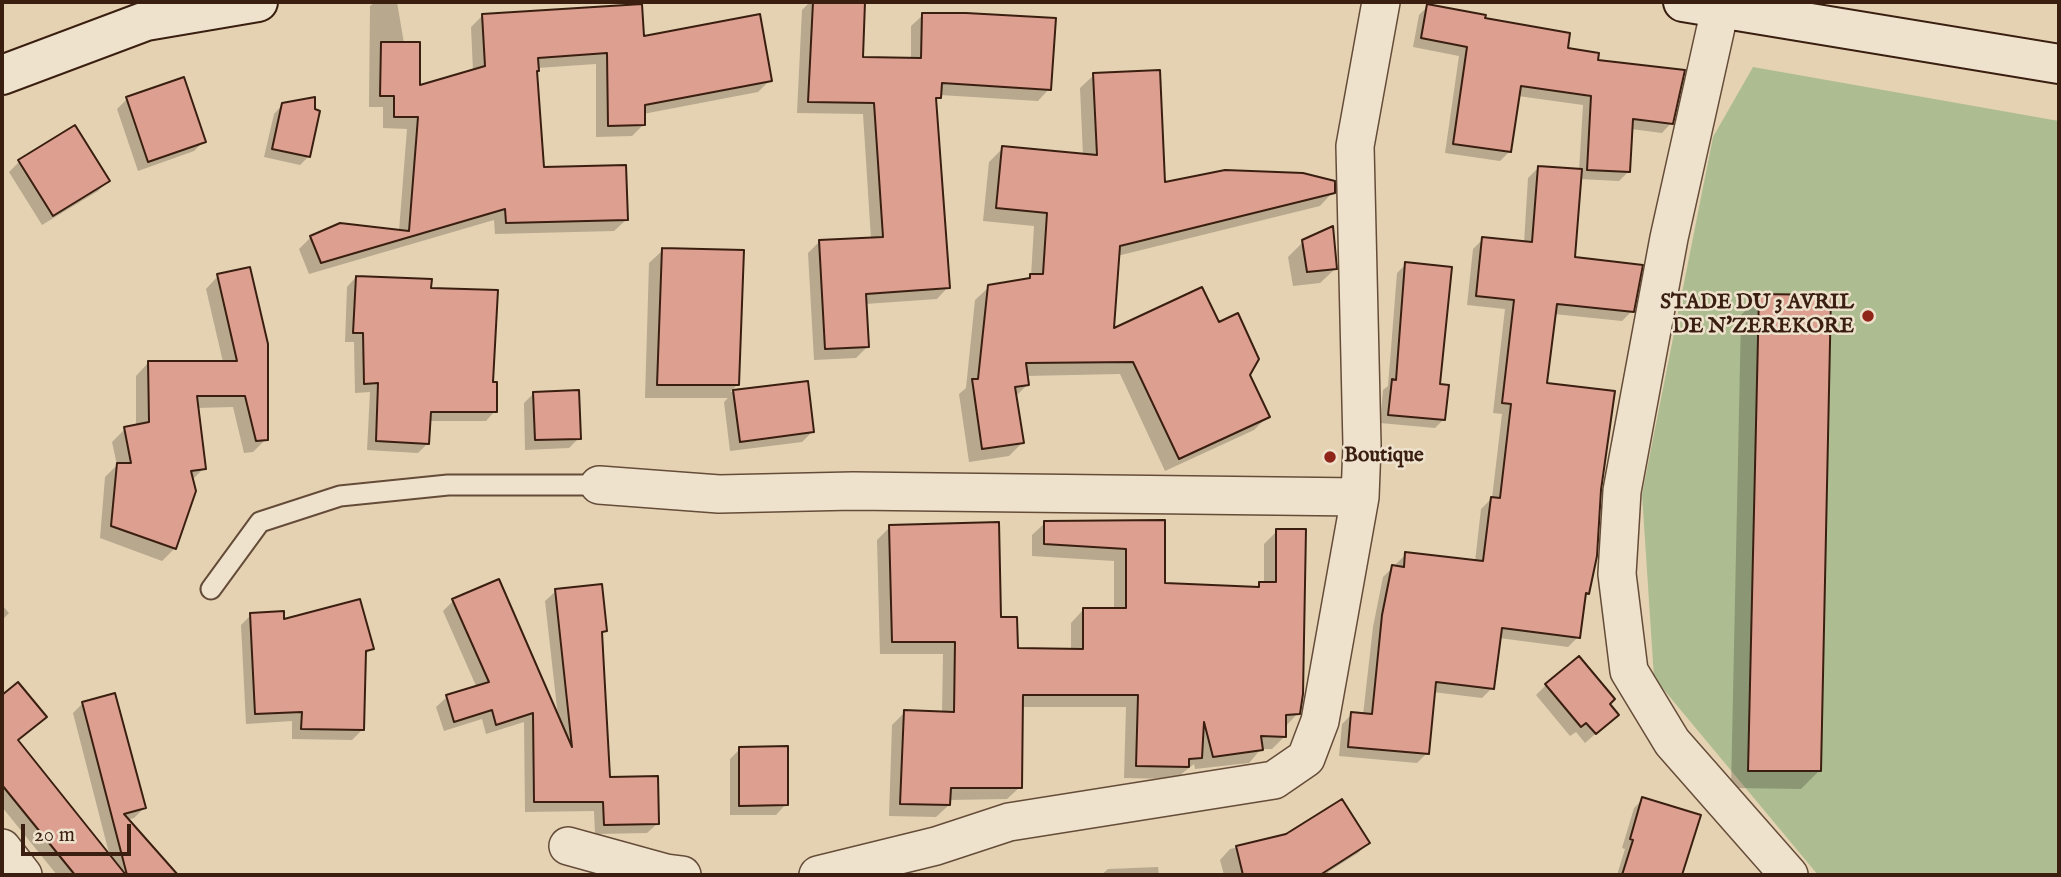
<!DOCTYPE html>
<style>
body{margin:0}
#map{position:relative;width:2061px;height:877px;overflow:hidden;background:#e5d2b2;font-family:"IM FELL English",serif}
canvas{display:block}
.frame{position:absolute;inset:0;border:4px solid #3a1f11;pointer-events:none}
.scale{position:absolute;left:21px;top:824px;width:110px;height:32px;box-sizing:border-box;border:4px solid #3a1f11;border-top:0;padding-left:9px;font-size:21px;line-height:24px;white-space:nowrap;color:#3a1f11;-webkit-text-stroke:5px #eee2cd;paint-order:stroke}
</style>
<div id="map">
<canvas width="2061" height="877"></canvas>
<div class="frame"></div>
<div class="scale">20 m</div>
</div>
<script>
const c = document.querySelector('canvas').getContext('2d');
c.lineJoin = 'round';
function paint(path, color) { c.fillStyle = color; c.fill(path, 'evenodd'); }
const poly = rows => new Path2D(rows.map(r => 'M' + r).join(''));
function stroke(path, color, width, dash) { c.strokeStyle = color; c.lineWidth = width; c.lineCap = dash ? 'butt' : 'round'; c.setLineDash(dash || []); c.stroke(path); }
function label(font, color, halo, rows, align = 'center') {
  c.font = font + ' "IM FELL English",serif'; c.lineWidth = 5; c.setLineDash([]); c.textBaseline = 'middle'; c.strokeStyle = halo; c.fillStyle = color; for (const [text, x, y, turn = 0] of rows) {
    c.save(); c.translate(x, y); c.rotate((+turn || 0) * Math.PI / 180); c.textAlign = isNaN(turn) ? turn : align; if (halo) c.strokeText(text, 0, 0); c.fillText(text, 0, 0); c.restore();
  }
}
const green = poly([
 [1753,67,2059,121,2059,875,1818,875,1654,678,1642,494,1713,137]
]);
const shadow = poly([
 [375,2,397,2,408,67,419,87,473,71,471,27,483,15,643,38,770,80,758,92,643,114,644,124,632,136,596,137,596,64,537,68,535,72,543,169,626,220,614,231,495,234,494,220,309,274,299,249,311,237,399,231,407,129,383,128,383,107,369,107,370,6],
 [810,2,863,2,861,59,911,60,911,26,923,15,1049,89,1038,101,940,95,935,102,948,287,937,299,865,304,868,346,856,358,814,360,808,253,819,242,871,239,863,114,797,113,802,10],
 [1428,6,1483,20,1596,61,1671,123,1662,133,1631,129,1629,171,1619,181,1579,179,1573,258,1632,311,1622,321,1554,314,1545,384,1588,593,1584,596,1578,637,1568,647,1499,638,1492,688,1482,698,1433,692,1427,753,1417,763,1339,756,1342,724,1352,714,1363,715,1373,627,1383,577,1393,567,1396,567,1396,564,1406,554,1475,562,1481,509,1492,498,1502,414,1493,413,1505,309,1467,305,1473,249,1483,239,1524,243,1528,178,1538,168,1579,171,1583,105,1518,96,1510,151,1500,161,1445,153,1459,56,1413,47,1419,15],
 [1094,75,1163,184,1333,192,1320,206,1117,256,1112,330,1218,325,1248,375,1268,416,1254,430,1165,471,1120,374,1026,376,1027,385,1015,397,1023,442,1009,456,969,462,959,394,966,388,975,300,989,287,1025,281,1031,276,1034,226,983,221,989,162,1003,148,1083,156,1080,88],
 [127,99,204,141,194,151,138,171,117,109],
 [282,105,313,110,309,156,300,165,264,157,274,114],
 [19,162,108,181,98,191,42,225,9,172],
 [1303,242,1335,269,1320,283,1293,286,1288,257],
 [663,250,738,384,730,392,806,383,812,432,802,442,730,451,724,402,728,398,645,398,649,263],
 [1406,264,1438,385,1444,419,1435,428,1380,423,1383,390,1388,386,1397,273],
 [218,276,266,439,253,452,244,453,233,407,197,408,204,468,191,481,175,548,162,561,100,538,105,477,117,465,112,442,125,429,136,427,136,376,148,363,223,362,206,289],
 [356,277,491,384,495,411,486,421,429,421,428,443,418,453,367,450,370,392,355,393,354,342,345,342,347,287],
 [1760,296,1819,771,1801,789,1731,788,1741,315],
 [534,393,579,438,569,448,525,450,524,403],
 [1164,522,1163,585,1255,589,1260,584,1264,584,1264,544,1277,531,1298,713,1286,726,1285,736,1272,749,1261,749,1249,763,1195,769,1194,764,1175,779,1124,778,1126,707,1021,707,1020,787,1007,799,949,800,949,805,936,817,889,816,892,725,905,712,942,713,943,654,880,654,877,540,890,527,999,619,1016,650,1071,650,1071,623,1083,610,1114,610,1114,561,1032,556,1032,535,1045,523],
 [556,591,606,630,601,635,608,779,658,823,647,833,595,834,594,811,525,812,524,722,486,734,482,719,444,731,436,707,447,697,477,688,443,611,453,601,558,717,545,601],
 [2,605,9,613,2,620],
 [251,615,283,621,372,648,364,656,362,730,352,740,292,739,292,721,246,724,241,625],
 [18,684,45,717,17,741,110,857,73,713,83,703,144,808,134,818,127,820,176,875,57,875,2,807,2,698],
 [1546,685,1608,704,1617,715,1585,743,1576,732,1570,736,1536,695],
 [740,749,786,804,776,815,730,815,730,759],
 [1643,799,1699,816,1680,875,1617,875,1625,849,1622,848,1634,808],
 [1287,836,1368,843,1358,853,1328,872,1329,875,1224,875,1220,860,1230,849],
 [1158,867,1159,875,1101,875,1108,869]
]);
const building = poly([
 [813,2,865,2,863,57,921,58,922,13,966,13,1056,18,1051,90,942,83,941,98,936,98,950,288,866,294,869,347,825,349,819,240,883,237,874,103,808,102,813,2],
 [642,4,644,36,760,14,772,81,645,105,645,125,608,126,607,53,538,58,539,71,537,71,544,167,626,165,628,220,506,223,505,209,321,263,310,236,340,223,409,231,418,117,394,117,394,96,380,96,381,42,420,42,420,85,485,66,482,14,642,4],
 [1427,4,1486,15,1485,18,1570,33,1568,48,1599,53,1598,60,1685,70,1673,124,1633,119,1630,172,1587,170,1591,96,1521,86,1511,152,1453,144,1467,47,1421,38,1427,4],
 [1160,70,1165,182,1225,170,1303,173,1335,181,1335,193,1120,246,1114,328,1202,287,1219,322,1238,313,1259,359,1250,375,1270,417,1179,459,1133,362,1026,363,1029,385,1015,387,1024,443,982,449,972,379,978,379,988,285,1030,278,1030,274,1043,274,1047,213,996,208,1002,146,1097,155,1093,73,1160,70],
 [184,77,206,142,148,162,126,97,184,77],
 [315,97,315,109,320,111,310,157,272,149,282,103,315,97],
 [75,125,110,181,53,216,18,160,75,125],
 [1538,166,1582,169,1575,257,1643,265,1634,312,1557,304,1547,383,1615,391,1601,490,1597,556,1589,594,1586,593,1580,638,1502,628,1494,689,1436,682,1429,754,1348,747,1351,712,1372,714,1382,615,1392,565,1404,567,1405,552,1483,561,1491,497,1500,498,1511,404,1502,403,1514,300,1476,296,1482,237,1532,242,1538,166],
 [1333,226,1337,269,1307,272,1302,240,1333,226],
 [662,248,744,250,739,385,657,385,662,248],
 [1405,262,1452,267,1440,384,1449,385,1445,420,1388,415,1392,379,1396,380,1405,262],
 [250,267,268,344,268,440,256,441,245,396,197,396,206,469,191,471,196,491,176,549,111,526,117,463,131,463,124,427,149,422,148,361,237,361,217,274,250,267],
 [356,276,432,279,431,288,498,290,493,382,497,382,497,412,431,412,429,444,376,441,378,383,364,384,363,333,353,333,356,276],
 [1759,294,1831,295,1821,771,1748,771,1759,294],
 [808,381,814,432,740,442,733,390,808,381],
 [579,390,581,439,535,440,533,392,579,390],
 [1165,520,1165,583,1259,587,1259,582,1276,582,1276,529,1306,529,1303,694,1300,714,1286,715,1286,737,1261,736,1263,750,1213,757,1204,722,1202,758,1189,759,1189,767,1136,766,1138,695,1023,695,1022,788,951,788,950,805,900,804,904,710,954,712,955,642,892,642,889,525,999,522,1001,617,1017,617,1018,648,1083,649,1083,608,1126,608,1126,549,1044,544,1044,521,1165,520],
 [499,579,572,747,555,589,602,584,607,631,602,632,610,777,658,776,659,824,604,825,603,802,534,802,533,713,496,725,492,710,454,722,446,695,489,682,452,599,499,579],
 [360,599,374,649,366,651,364,730,301,729,302,712,255,714,250,613,284,611,284,619,360,599],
 [1579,656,1615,699,1610,704,1619,715,1596,734,1586,723,1581,727,1545,684,1579,656],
 [18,682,47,717,18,740,126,875,75,875,2,785,2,695,18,682],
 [115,693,146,808,124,814,178,875,127,875,82,702,115,693],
 [788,746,788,805,739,806,739,747,788,746],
 [1642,797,1701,815,1682,875,1622,875,1633,840,1630,839,1642,797],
 [1342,799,1370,843,1320,875,1243,875,1236,846,1286,834,1342,799]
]);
const lane = poly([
 [211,589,260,522,340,496,448,485,599,485]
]);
const street = poly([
 [1720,9,1669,238,1622,491,1617,574,1629,671,1672,742,1789,875],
 [599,485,719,494,853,491,1360,497],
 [568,846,666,873,682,875],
 [2,848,23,875],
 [818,875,936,846,1009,822,1274,780,1306,758,1320,721,1360,497,1362,445,1355,146,1381,2]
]);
const secondary = poly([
 [1683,2,2059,64],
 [2,75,146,21,258,2]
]);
const markers = [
 [1868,316,7,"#8f2418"],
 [1330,457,7,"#8f2418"]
];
const poiNames = [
 ["STADE DU 3 AVRIL",1854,304],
 ["DE N'ZEREKORE",1854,328],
 ["Boutique",1344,457,"left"]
];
paint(green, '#aebd91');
paint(shadow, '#0003');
paint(building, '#dc9f90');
stroke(building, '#3a1f11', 2);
stroke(lane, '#654c39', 23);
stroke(street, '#654c39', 40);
stroke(secondary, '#3a1f11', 42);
stroke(lane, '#eee2cd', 19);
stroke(street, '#eee2cd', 37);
stroke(secondary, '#eee2cd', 38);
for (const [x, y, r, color] of markers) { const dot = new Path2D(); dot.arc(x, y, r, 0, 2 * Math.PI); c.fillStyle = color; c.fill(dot); stroke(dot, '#eee2cd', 2.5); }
label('bold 21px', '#3a1f11', '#eee2cd', poiNames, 'right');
</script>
